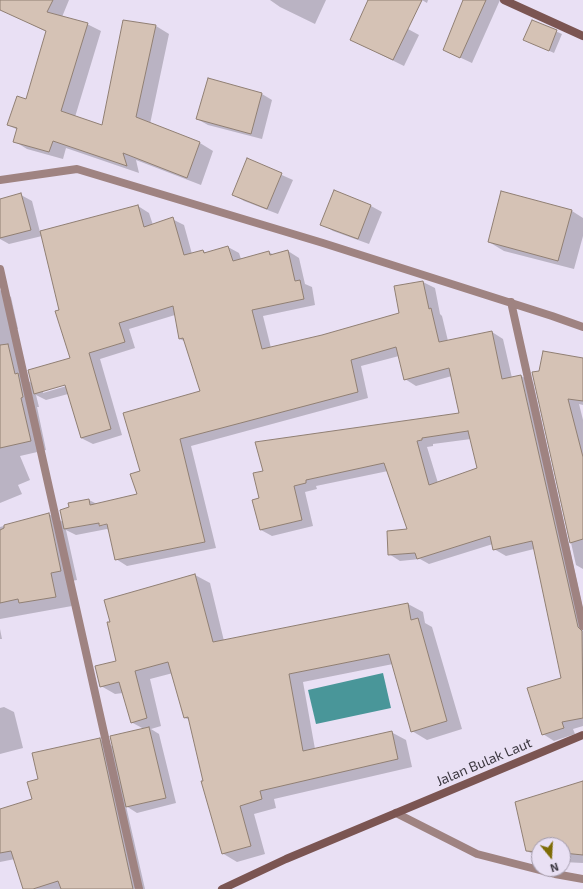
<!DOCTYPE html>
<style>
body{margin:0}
#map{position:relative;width:583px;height:889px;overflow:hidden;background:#e9e0f4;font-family:"Exo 2",sans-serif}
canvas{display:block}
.north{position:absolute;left:531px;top:837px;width:40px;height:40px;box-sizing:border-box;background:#e9e0f4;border:1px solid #a39cac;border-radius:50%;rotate:162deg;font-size:11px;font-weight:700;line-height:16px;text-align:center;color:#3b373f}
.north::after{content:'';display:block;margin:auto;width:14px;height:18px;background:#7e6c06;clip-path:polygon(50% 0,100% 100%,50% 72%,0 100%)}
</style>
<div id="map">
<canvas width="583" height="889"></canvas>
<div class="north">N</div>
</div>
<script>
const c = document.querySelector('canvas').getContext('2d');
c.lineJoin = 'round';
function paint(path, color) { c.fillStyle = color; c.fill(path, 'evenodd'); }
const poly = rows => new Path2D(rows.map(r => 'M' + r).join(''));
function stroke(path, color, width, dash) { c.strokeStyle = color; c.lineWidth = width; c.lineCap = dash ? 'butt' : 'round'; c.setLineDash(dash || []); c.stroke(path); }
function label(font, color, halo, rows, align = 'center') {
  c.font = font + ' "Exo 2",sans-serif'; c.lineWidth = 3; c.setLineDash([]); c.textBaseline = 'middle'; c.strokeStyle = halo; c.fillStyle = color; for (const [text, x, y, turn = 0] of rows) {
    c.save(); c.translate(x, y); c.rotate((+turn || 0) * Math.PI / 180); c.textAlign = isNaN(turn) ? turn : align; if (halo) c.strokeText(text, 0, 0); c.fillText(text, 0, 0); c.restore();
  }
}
const water = poly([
 [383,673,391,708,316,724,308,690]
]);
const shadow = poly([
 [5,0,69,0,62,17,87,24,101,31,75,117,103,127,156,26,169,34,150,124,200,143,213,151,201,185,136,160,139,173,66,148,63,159,27,149,14,141,18,130,8,125,26,100,47,32,1,9],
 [270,0,326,0,315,24,280,7],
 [422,0,428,0,427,3],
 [464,0,500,0,472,63,444,50],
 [532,21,562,34,554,53,525,40],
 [408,29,419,35,404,66,351,40],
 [262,94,272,100,262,139,208,125,197,119],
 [248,160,293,180,278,214,244,201,233,194],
 [335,191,371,206,382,212,369,244,333,231,322,224],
 [502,192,572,211,583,218,583,236,574,269,504,251,489,242],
 [21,195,32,201,40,232,138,206,149,213,153,225,172,219,184,225,192,254,203,251,207,253,228,247,239,253,241,259,269,252,274,255,288,251,299,258,305,284,312,287,315,305,263,316,271,348,323,336,400,314,396,287,423,282,435,288,440,314,442,316,448,341,492,332,503,339,512,378,521,376,533,382,583,609,583,726,573,729,575,734,554,741,543,734,563,678,534,549,506,556,494,549,493,544,429,564,420,559,400,561,389,554,409,530,388,471,316,486,317,489,305,492,313,526,272,536,261,530,254,501,460,413,452,376,416,386,405,379,399,356,361,366,368,398,191,446,216,548,127,566,116,559,110,531,107,529,76,535,66,530,77,580,67,582,72,606,0,619,0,527,49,514,63,522,89,500,97,504,138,495,141,472,202,392,186,342,180,339,175,315,129,329,135,348,100,359,122,435,93,444,81,438,68,394,46,400,36,395,39,407,37,407,46,450,20,456,30,480,18,485,22,494,0,503,0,290,11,297,18,329,14,329,28,381,32,383,71,359,42,236,9,244,0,239,0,200],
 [69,383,70,385,43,393,43,391],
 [471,439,478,469,438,483,427,447,433,446,433,444],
 [112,522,113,524,98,526,98,525],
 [583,359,583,405,579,404,583,420,583,569,576,565,533,373],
 [195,575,210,583,224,641,408,604,423,612,425,623,432,627,462,729,427,740,412,731,393,664,303,682,315,749,391,732,406,740,412,767,274,799,276,808,254,814,265,854,237,862,222,853,190,720,185,718,173,673,150,679,161,726,151,729,159,734,176,803,137,813,126,806,145,889,24,889,15,859,0,862,0,810,33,800,39,779,99,739,114,747,144,729,131,722,123,693,115,694,101,686,117,662],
 [0,629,2,639,0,639],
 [4,707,14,712,23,748,0,754,0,708],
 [583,782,583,863,563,862,563,845,539,845,539,857,527,851]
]);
const building = poly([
 [0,0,53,0,47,12,88,23,61,111,102,125,123,20,156,25,136,117,200,142,187,178,123,153,127,166,53,141,49,152,13,142,17,128,7,125,17,96,26,99,46,31,0,10,0,0],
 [368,0,422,0,393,60,350,40,368,0],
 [463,0,486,0,460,58,443,50,463,0],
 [532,20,557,30,549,51,523,40,532,20],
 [208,78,262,93,251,134,196,119,208,78],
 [247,158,282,173,267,209,232,195,247,158],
 [334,190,371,205,358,239,320,225,334,190],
 [501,191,572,210,558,261,488,242,501,191],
 [21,193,31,230,0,238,0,199,21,193],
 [138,205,144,227,173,217,184,255,203,250,204,253,228,246,233,261,269,251,270,255,288,250,295,281,300,280,304,299,252,310,262,349,322,335,399,313,394,286,423,281,429,309,431,308,439,342,492,331,502,379,521,375,578,627,582,631,583,718,562,722,564,728,542,735,527,688,561,678,532,541,493,550,490,536,417,559,415,553,388,555,387,531,407,529,384,463,306,480,306,483,294,486,302,520,260,530,252,500,259,498,253,473,263,471,255,442,459,413,449,368,404,380,396,347,351,360,358,392,180,439,205,542,115,560,107,524,99,526,99,523,64,529,60,510,69,507,68,503,89,499,90,505,137,494,130,474,140,471,123,413,200,391,183,338,179,339,173,306,119,323,125,342,89,353,111,429,81,438,65,385,34,394,28,370,70,358,55,311,59,310,40,231,138,205],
 [468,431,477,468,429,485,417,441,422,440,422,438,468,431],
 [8,344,15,374,18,373,23,397,21,398,31,441,0,448,0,345,8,344],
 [543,351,583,358,583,401,568,399,583,457,583,539,570,543,532,372,539,371,543,351],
 [49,513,61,571,51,573,56,597,19,603,18,599,0,603,0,530,4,528,4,525,49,513],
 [195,574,213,642,408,603,411,620,418,618,447,721,411,732,389,654,289,674,303,751,392,731,398,759,260,791,262,799,240,806,251,846,222,854,201,781,203,781,188,717,184,718,168,662,135,671,147,718,131,723,119,682,100,687,95,666,116,661,107,622,110,622,104,600,195,574],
 [149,727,166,798,126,807,110,736,149,727],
 [100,738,133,889,61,889,58,881,33,889,23,889,11,851,0,853,0,809,32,799,27,782,38,779,32,753,100,738],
 [583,781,583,855,563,853,563,845,539,845,539,852,526,851,515,802,583,781]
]);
const street = poly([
 [0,180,77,169,323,243,552,316,583,327],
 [0,269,139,889],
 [511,302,583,626],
 [396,813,477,854,555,874,583,879]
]);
const secondary = poly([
 [504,0,583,36],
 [222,889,286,859,583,735]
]);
const streetNames = [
 ["Jalan Bulak Laut",484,762,-23]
];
paint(water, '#499699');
paint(shadow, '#0003');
paint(building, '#d5c2b5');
stroke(building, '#907f73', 1);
stroke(street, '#9f8381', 8);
stroke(secondary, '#7b5552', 8);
label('14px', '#3b373f', '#e9e0f4', streetNames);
</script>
